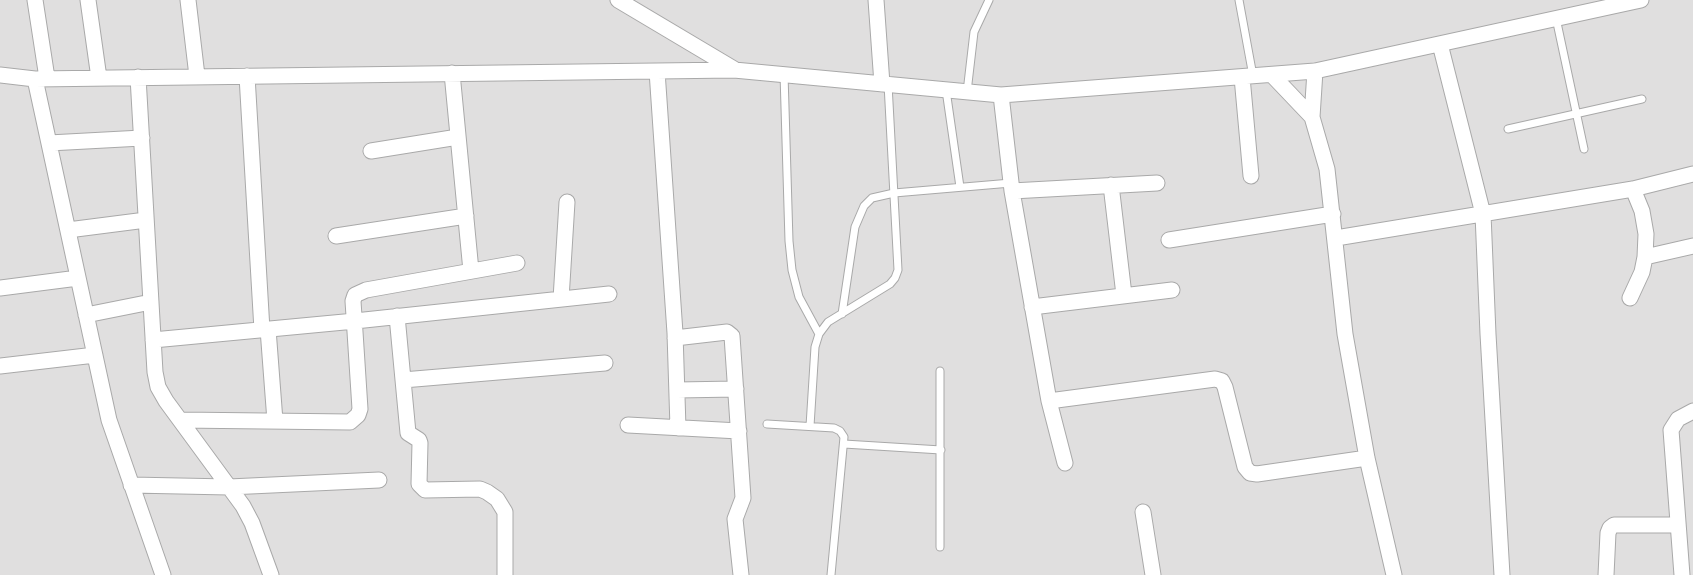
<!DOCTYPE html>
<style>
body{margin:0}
canvas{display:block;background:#f2efe9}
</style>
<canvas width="1693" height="575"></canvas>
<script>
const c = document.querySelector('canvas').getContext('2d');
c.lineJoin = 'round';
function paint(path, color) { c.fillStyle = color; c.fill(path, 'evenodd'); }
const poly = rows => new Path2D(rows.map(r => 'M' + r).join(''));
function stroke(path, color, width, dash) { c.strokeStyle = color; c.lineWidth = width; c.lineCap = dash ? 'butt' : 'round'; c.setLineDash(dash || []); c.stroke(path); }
const residential = poly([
 [0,0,1693,0,1693,575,0,575]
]);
const lane = poly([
 [1239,0,1253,76],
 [1556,18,1584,149],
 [784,74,789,241,792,270,799,297,819,334],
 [946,90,960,187],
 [967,92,974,32,989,0],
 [1508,129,1642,99],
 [842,314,855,227,864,206,872,198,894,193,1011,183],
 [767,424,834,428,840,431,844,437,831,575],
 [810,426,815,347,819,334,828,322,890,284,895,278,898,270,888,84],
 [844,444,941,450],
 [940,547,940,371]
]);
const street = poly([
 [35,0,47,78],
 [88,0,99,78],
 [188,0,197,76],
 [618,0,734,69],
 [876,0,882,84],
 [1440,44,1483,214,1488,334,1502,575],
 [657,71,675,333,678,428],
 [1315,71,1312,117,1327,169,1345,334,1367,458,1394,575],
 [452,73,471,271],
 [0,75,35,79,734,70,1001,95,1315,71,1641,0],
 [1272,75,1312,117],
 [247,76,262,330],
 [138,77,155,372,158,387,166,401,243,506,252,523,271,575],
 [1242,77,1251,176],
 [35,79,109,420,163,575],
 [1001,95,1012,191,1049,401,1065,463],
 [49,143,142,138],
 [371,151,458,137],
 [1111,185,1124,295],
 [1012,191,1157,183],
 [68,230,146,220],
 [336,236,466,216],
 [1336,238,1633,189,1693,174],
 [1169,240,1333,214],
 [1645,257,1693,246],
 [0,288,78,278],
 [1630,298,1642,272,1645,257,1646,234,1642,211,1633,189],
 [561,299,567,202],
 [1032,307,1172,290],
 [86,315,151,302],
 [397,316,408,433,419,440,420,443,419,484,425,490,480,489,487,492,497,499,505,512,505,575],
 [268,329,275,421],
 [675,338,727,332,732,336,743,498,735,519,741,575],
 [153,340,355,321,609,294],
 [0,366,95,355],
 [403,380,605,363],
 [677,390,736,389],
 [1049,401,1215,379,1222,381,1225,387,1245,467,1250,473,1257,474,1367,458],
 [180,420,350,422,358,415,360,409,353,301,355,295,366,290,517,263],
 [628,425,739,431],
 [131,485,229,487,379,480],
 [1143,512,1153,575],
 [1606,575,1608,533,1610,528,1614,525,1678,525],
 [1682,575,1671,430,1678,419,1693,411]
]);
paint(residential, '#e0dfdf');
stroke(lane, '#a9a9a9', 9);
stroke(street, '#a9a9a9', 17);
stroke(lane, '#fff', 7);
stroke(street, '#fff', 15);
</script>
